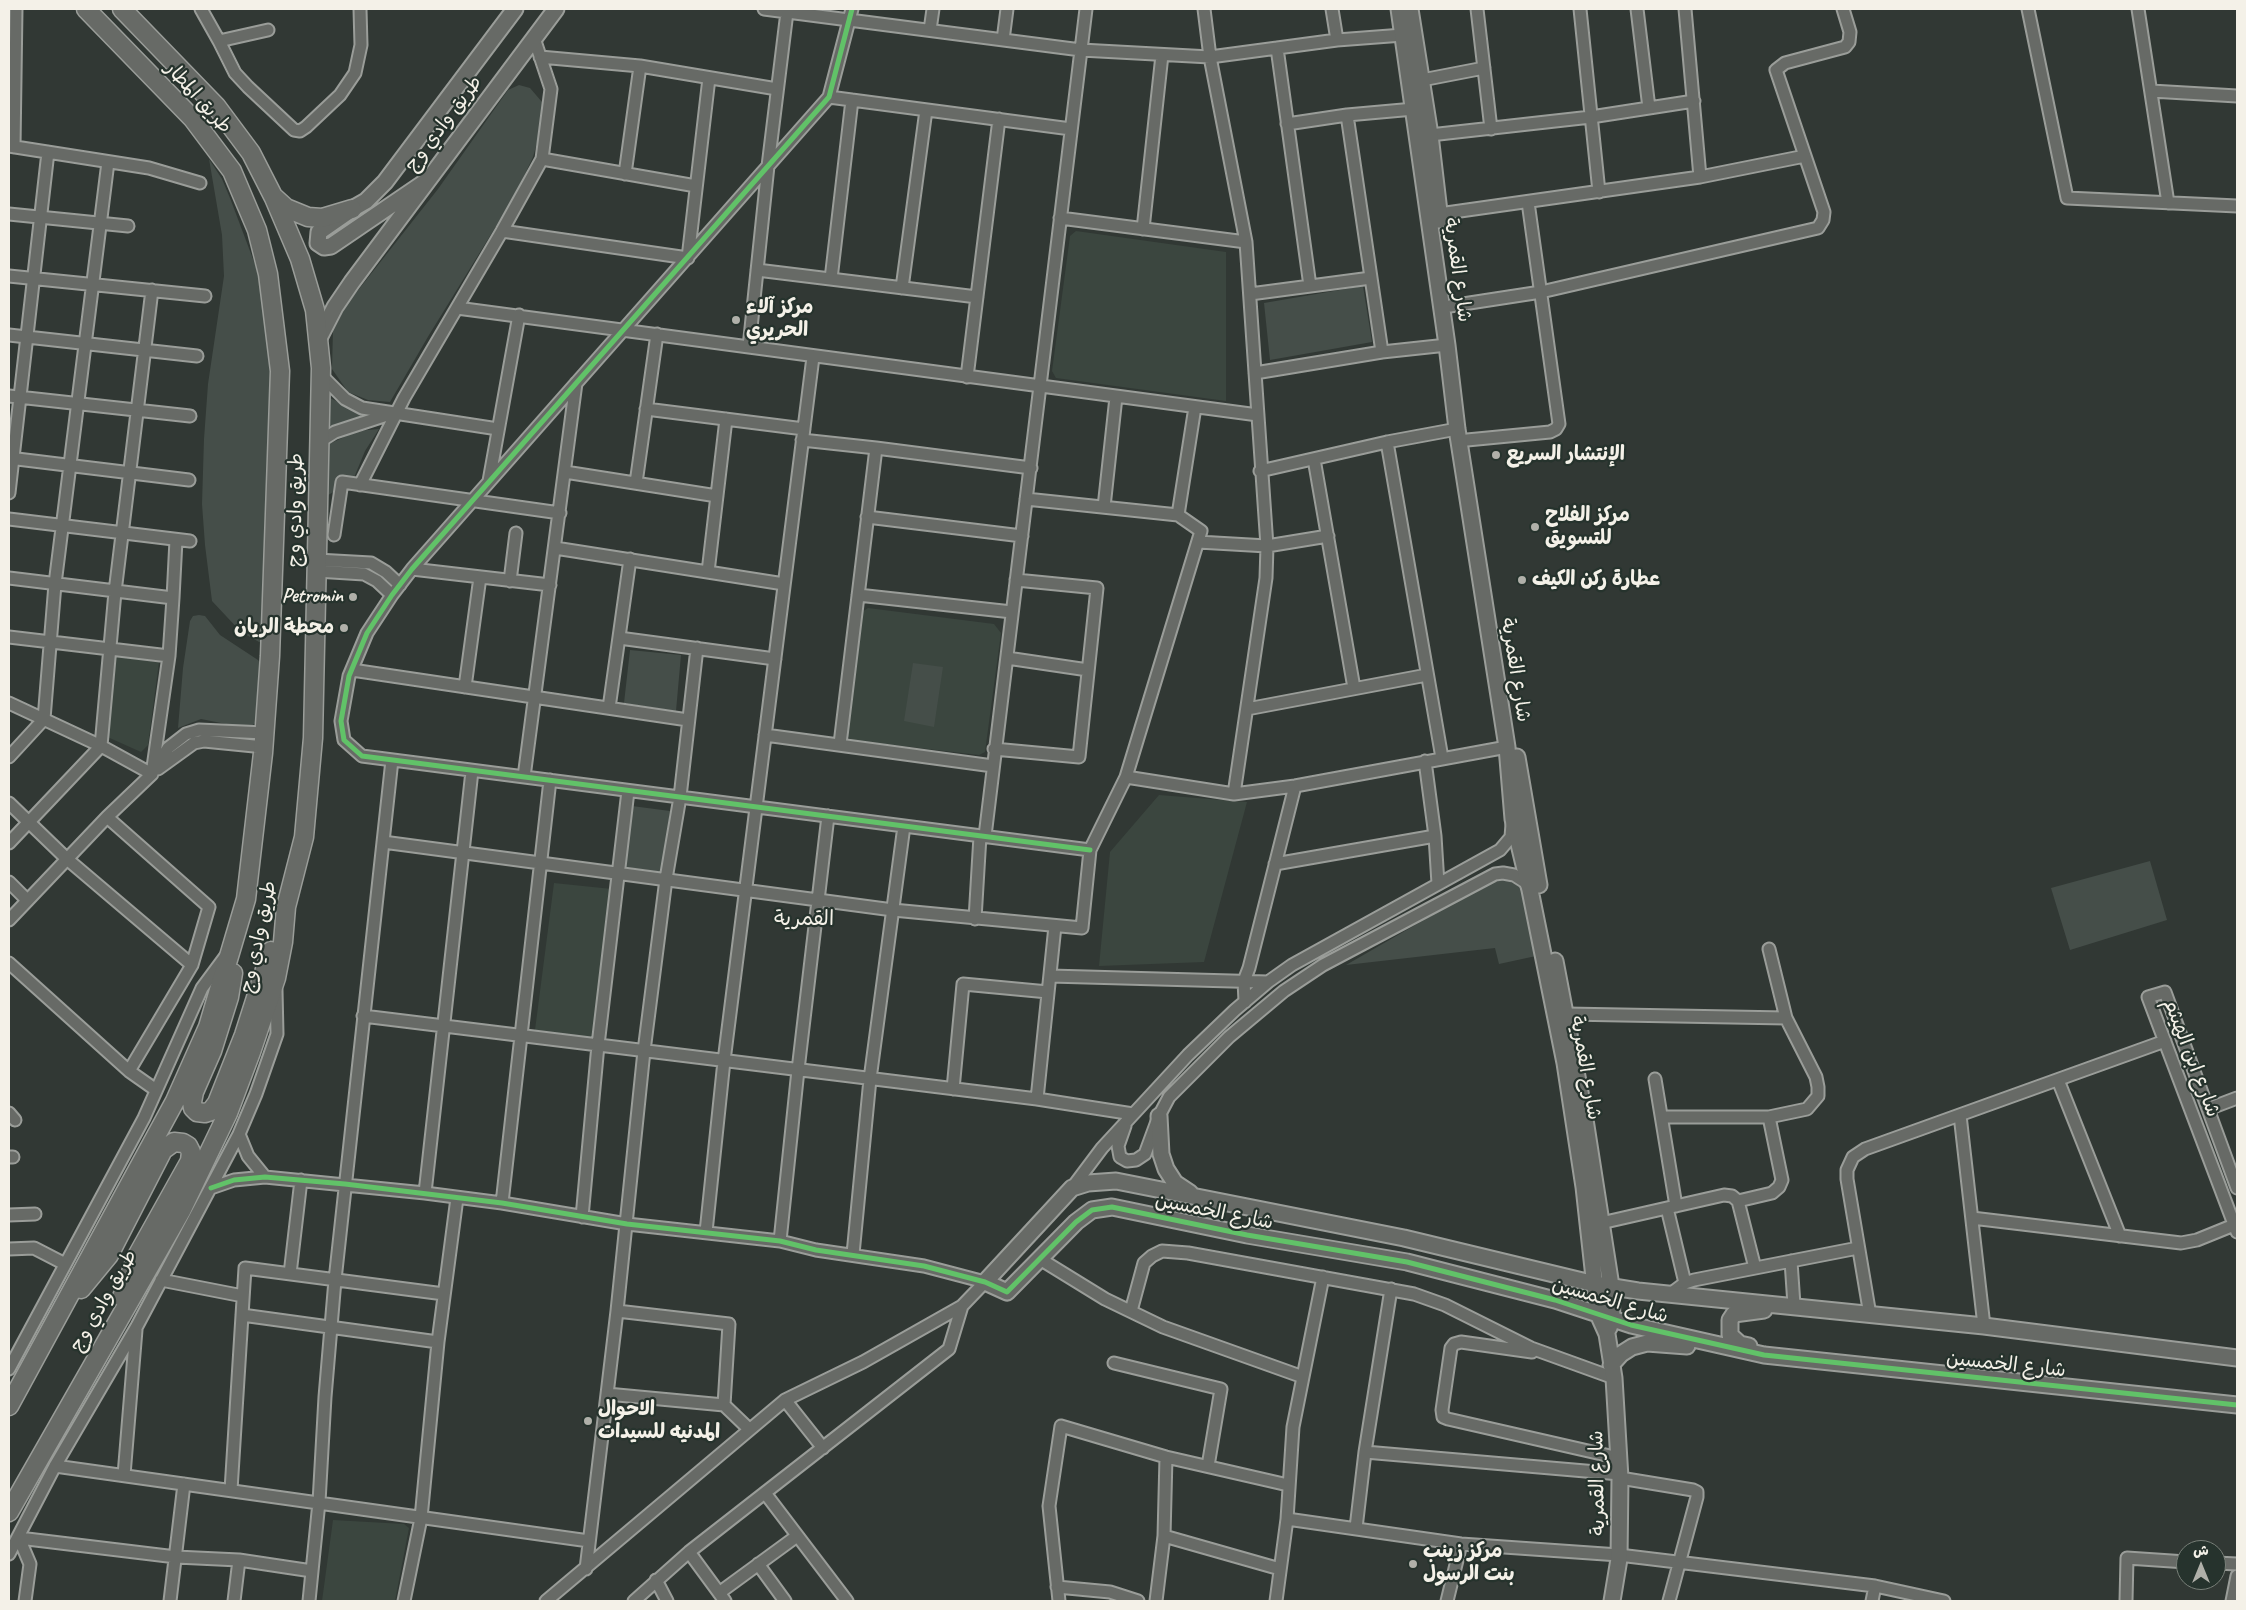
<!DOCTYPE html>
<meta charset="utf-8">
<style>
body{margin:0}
#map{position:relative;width:2246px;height:1610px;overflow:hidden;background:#313834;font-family:Caveat,"Playpen Sans Arabic",sans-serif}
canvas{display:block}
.frame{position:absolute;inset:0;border:10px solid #f4f1e8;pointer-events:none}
.north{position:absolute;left:2176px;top:1540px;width:50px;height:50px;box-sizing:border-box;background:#26332d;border:1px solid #787f78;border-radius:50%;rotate:0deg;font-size:14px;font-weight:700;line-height:20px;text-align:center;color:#f4f1e8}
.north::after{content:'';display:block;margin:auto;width:18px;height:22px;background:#b0b0a9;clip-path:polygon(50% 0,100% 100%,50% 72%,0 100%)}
</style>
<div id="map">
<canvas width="2246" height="1610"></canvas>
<div class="frame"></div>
<div class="north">ش</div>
</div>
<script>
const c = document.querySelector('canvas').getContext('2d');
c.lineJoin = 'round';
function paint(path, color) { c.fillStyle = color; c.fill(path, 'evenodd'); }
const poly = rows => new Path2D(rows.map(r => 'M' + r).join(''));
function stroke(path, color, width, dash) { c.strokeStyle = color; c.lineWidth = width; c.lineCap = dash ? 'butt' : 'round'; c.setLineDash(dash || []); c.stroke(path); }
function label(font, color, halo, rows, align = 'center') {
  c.font = font + ' Caveat,"Playpen Sans Arabic",sans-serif'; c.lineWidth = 4.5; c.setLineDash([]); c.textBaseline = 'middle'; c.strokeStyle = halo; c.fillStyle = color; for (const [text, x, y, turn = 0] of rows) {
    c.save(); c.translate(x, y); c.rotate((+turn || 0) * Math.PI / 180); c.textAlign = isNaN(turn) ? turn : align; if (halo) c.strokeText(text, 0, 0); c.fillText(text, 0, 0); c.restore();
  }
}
const built = poly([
 [1076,231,1226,252,1226,401,1056,378,1052,371,1070,236],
 [868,608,994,624,1001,633,985,752,979,755,851,740,846,734,862,612],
 [114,656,159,662,148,745,141,752,103,735],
 [1159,795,1247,802,1204,962,1099,966,1110,852],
 [554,883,612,889,594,1038,535,1030],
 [333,1520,404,1524,409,1528,395,1601,322,1601]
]);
const green = poly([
 [519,85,530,88,542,102,545,114,533,157,514,197,429,335,390,402,368,400,348,392,332,369,333,330,348,303,438,189,508,90],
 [209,159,222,179,230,198,256,267,264,295,274,360,271,470,261,643,241,632,212,601,205,545,202,504,204,439,208,384,224,276,222,235],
 [1363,286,1372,342,1270,360,1264,303],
 [330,398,352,409,376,418,352,420,330,427],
 [379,429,365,451,353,480,325,497,327,445,357,431],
 [199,615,205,616,220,635,258,660,262,667,257,722,251,726,236,726,201,719,178,728,183,668,190,621,193,616],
 [630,650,681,655,676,711,624,703],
 [913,663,943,667,934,727,904,721],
 [632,806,670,811,663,872,625,867],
 [2150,861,2167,920,2070,950,2051,888],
 [1495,879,1506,879,1519,886,1528,903,1536,956,1499,964,1495,948,1346,965]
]);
const street = poly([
 [201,9,219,41,268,30],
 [764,9,1081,50,1210,57,1337,40,1403,35],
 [852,9,829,97,412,569,392,595,367,633,349,676,341,721,344,740,362,756,1090,850],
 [1204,9,1210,57,1246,242,1267,546,1266,578,1234,794],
 [1332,9,1337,40],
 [1477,9,1491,129],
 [1580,9,1599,192],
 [1637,9,1649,108],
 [2028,9,2067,198,2237,206],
 [2138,9,2168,203],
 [930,30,933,9],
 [1003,40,1007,9],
 [219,41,235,73,248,87,294,130,300,131,306,127,340,95,355,73,361,45,360,9],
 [1277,48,1310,286],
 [540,57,640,66,777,89],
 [1422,80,1484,68],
 [2151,91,2237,96],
 [829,97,1071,129],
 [1347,115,1382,352],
 [1287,124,1347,115,1414,109],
 [1430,135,1591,117,1694,101],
 [9,146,149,168,200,183],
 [14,147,16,9],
 [542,159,696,186],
 [625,174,640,66],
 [1700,177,1805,156],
 [9,214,128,226],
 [1439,214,1700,177,1685,9],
 [1060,218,1246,242],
 [1143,229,1162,55],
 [502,231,688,258,709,78],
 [757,270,977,297],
 [9,276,205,296],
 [831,279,852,100],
 [902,288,926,110],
 [1250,294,1371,278],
 [1450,306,1541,292,1818,228,1823,220,1824,212,1776,70,1785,63,1845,47,1849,42,1850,32,1843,9],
 [457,308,1258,415],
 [9,335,197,356],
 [749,347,768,166,787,12],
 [1255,373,1382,352,1447,345],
 [321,375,345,399,362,408,498,429],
 [967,377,999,119],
 [9,396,190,416],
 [646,409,804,429],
 [802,440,876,448],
 [1467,440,1550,432,1556,429,1559,424,1528,202],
 [319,442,335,432,393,413],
 [1387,442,1442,758],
 [9,458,189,480],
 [1314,459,1354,688],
 [1260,471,1387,442,1457,429],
 [565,472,717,496],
 [489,481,519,315],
 [636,483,657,334],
 [360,485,404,398,502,231,542,159,551,89,534,38],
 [9,493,48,152],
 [1104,507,1116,397],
 [1178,515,1195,407],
 [867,517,1022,536],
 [9,519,190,541],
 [334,535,342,482,560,513],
 [1198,542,1267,546,1328,536],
 [555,548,784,584],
 [317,560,371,563,386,572,400,585],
 [412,569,550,585],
 [316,571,364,574,377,581,392,595],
 [708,572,726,419],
 [9,578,173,598,176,540],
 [510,581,516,533],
 [858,595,1012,612],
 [9,637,169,656],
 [619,638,775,659],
 [1007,658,1088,670],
 [352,670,688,720],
 [465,687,480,577],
 [9,703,101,746,152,774,107,817,9,920],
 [609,708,630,559],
 [1247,709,1427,675],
 [765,735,993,766],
 [840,744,876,448,1031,468],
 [994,749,1079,757,1097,588,1016,580],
 [9,757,44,719,55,584,108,162],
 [1425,761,1435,836,1438,884],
 [156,768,168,748,186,734,199,730,265,733],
 [158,769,194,743,204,741,264,747],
 [152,774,169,656,173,598],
 [524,777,576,383],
 [1126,777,1234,794,1295,786,1507,747],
 [9,803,67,859,192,965],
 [107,817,209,907,192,965,129,1071],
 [985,836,1086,9],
 [383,842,893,910,1082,928,1090,850,1126,777,1201,531,1178,515,1026,499],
 [9,843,101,746,115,592,152,290],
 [1275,864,1435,836],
 [9,882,27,900],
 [975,919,980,836],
 [1769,949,1786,1018],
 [9,963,129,1071,156,1090],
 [1050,976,1268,982],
 [1245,1002,1244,981,1249,968,1295,786],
 [1567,1014,1786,1018,1816,1077,1818,1087,1818,1096,1807,1109,1769,1117,1662,1117],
 [363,1016,1037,1099,1133,1114],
 [1655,1079,1676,1206],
 [2058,1080,2120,1236],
 [953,1089,963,984,1048,992],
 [1037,1099,1055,926],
 [2208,1109,2237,1098],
 [9,1113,15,1120],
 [1960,1115,1984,1326],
 [1125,1126,1118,1146,1120,1157,1127,1161,1136,1160,1145,1154,1159,1116,1169,1097,1229,1037,1284,991,1323,965,1495,874,1503,873,1514,875,1525,882,1529,889],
 [239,1134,248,1156,265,1177],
 [9,1157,13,1157],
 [211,1188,234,1180,265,1177,425,1193,502,1203,627,1224,780,1241,816,1250,924,1266,985,1282,962,1306,863,1362,785,1400,546,1601],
 [1072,1188,1102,1148,1188,1055,1235,1010,1268,982,1292,965,1500,850,1511,837,1512,824],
 [2237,1188,2165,992,2148,997,2237,1232],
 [425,1193,472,771],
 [1738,1201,1772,1193,1779,1187,1782,1180,1769,1117],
 [502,1203,550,780],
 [1667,1208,1685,1283],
 [9,1215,35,1214],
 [582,1217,598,1045,628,791],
 [1972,1218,2181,1243,2197,1240,2234,1225],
 [1601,1223,1724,1195,1732,1196,1738,1201,1755,1268],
 [706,1232,724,1061,813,357],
 [780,1241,798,1070,828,816],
 [9,1249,34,1248,65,1264],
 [853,1254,870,1079,904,826],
 [1040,1259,1105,1299,1163,1327,1303,1377],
 [1791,1261,1794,1305],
 [290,1274,301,1180],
 [161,1280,243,1296],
 [1669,1295,1685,1283,1694,1280,1858,1248],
 [617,1311,729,1324,724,1405],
 [1131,1311,1144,1263,1152,1256,1162,1251,1188,1253,1414,1294,1445,1305,1531,1348,1614,1378],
 [242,1315,438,1342],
 [1870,1315,1847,1179,1847,1170,1853,1157,1865,1149,2165,1041],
 [1532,1352,1461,1342,1454,1344,1451,1348,1442,1410,1443,1417,1448,1419,1619,1458],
 [1114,1363,1221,1389,1208,1466],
 [9,1369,144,1118,202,988,225,957],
 [607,1394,724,1405,749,1429],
 [785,1400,823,1448],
 [1365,1452,1620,1474],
 [55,1466,589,1541],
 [124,1475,136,1330],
 [1620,1478,1693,1490,1697,1492,1697,1497,1669,1601],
 [231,1490,245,1268,444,1294],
 [765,1493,847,1601],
 [1287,1519,1461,1544,1619,1555,1875,1586,1944,1601],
 [1356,1528,1365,1452,1391,1289],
 [1164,1536,1280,1569],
 [689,1552,725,1601],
 [9,1554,55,1466,137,1326,239,1134,256,1094,277,1034,276,990],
 [2216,1563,2237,1564],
 [758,1564,785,1601],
 [586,1569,617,1311,644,1051,666,879,680,797,697,648],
 [656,1580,667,1601],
 [1057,1587,1110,1592,1138,1601],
 [719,1593,797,1536],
 [25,1601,30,1564,19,1538,176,1557,239,1560,312,1571],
 [170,1601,184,1484],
 [234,1601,239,1560],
 [309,1601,319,1502,325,1397,335,1280,392,760],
 [404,1601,421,1518,438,1342,457,1198],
 [634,1601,689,1552,949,1349,962,1306],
 [1059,1601,1049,1506,1061,1426,1166,1457,1288,1485],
 [1156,1601,1164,1536,1166,1457],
 [1276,1601,1287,1519,1293,1427,1323,1277],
 [1447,1601,1461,1544],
 [1872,1601,1875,1586],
 [2126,1601,2127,1558,2186,1562],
 [2232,1601,2237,1576]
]);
const secondary = poly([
 [1399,9,1447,345,1457,429,1507,747,1513,819,1530,890,1565,1063,1584,1187,1598,1314,1607,1334,1614,1378,1620,1478,1619,1559,1612,1601],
 [1410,9,1430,135,1440,220],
 [428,180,331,246,324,247,318,243,319,232,352,209,366,201,385,182,515,9],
 [318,340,335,307,352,282,556,9],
 [1517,757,1539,885],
 [1555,961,1584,1113,1611,1286,1612,1319,1609,1328],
 [1159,1116,1161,1154,1166,1169,1175,1183,1190,1193],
 [1749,1346,1740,1344,1730,1335,1730,1320,1734,1314,1764,1310],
 [2237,1358,1984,1326,1638,1291,1595,1284,1404,1238,1116,1181,1088,1183,1072,1188,985,1282,1007,1292,1076,1222,1092,1210,1112,1207,1247,1235,1407,1262,1555,1300,1631,1325,1764,1355,2237,1405],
 [1611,1365,1621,1354,1632,1347,1647,1343,1687,1346]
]);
const primary = poly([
 [275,198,286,208,308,217,322,218,352,209],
 [233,973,229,997,212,1051,194,1092,192,1102,193,1108,197,1112,205,1113,211,1111,217,1103,244,1035,271,951],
 [81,1289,109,1255,163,1150,174,1142,183,1143,188,1146,191,1152,190,1161,137,1256,122,1297],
 [9,1406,175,1101,208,1027,246,899,263,753,270,656,280,371,268,274,257,230,232,171,193,119,86,9],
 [9,1512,181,1211,228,1113,251,1052,276,978,283,942,286,907,304,837,313,738,321,368,315,310,300,259,274,198,251,153,216,106,122,9]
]);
const cycleway = poly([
 [852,9,829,97,412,569,392,595,367,633,349,676,341,721,344,740,362,756,1090,850],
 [211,1188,234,1180,265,1177,345,1184,502,1203,627,1224,780,1241,816,1250,924,1266,985,1282,1007,1292,1076,1222,1092,1210,1112,1207,1247,1235,1407,1262,1555,1300,1631,1325,1764,1355,2237,1405]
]);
const markers = [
 [736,320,5,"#b0b0a9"],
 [1496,455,5,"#b0b0a9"],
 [1535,527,5,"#b0b0a9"],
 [1522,580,5,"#b0b0a9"],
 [353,597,5,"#b0b0a9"],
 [344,628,5,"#b0b0a9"],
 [588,1421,5,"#b0b0a9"],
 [1413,1564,5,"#b0b0a9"]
];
const streetNames = [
 ["طريق المطار",198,98,48],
 ["طريق وادي وج",444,124,-53],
 ["شارع القمرية",1457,270,82],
 ["طريق وادي وج",296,510,-89],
 ["شارع القمرية",1515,670,81],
 ["طريق وادي وج",259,937,-78],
 ["شارع ابن الهيثم",2191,1058,69],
 ["شارع القمرية",1585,1068,80],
 ["شارع الخمسين",1214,1212,11],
 ["طريق وادي وج",104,1301,-60],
 ["شارع الخمسين",1610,1301,16],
 ["شارع الخمسين",2006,1365,6],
 ["شارع القمرية",1598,1483,-91]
];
const poiNames = [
 ["مركز آلاء",746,308],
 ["الحريري",746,331],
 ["الإنتشار السريع",1506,455],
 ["مركز الفلاح",1545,516],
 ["للتسويق",1545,539],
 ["عطارة ركن الكيف",1532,580],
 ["Petromin",343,597,"right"],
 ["محطة الريان",334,628,"right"],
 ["الاحوال",598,1410],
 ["المدنيه للسيدات",598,1433],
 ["مركز زينب",1423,1552],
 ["بنت الرسول",1423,1575]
];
const neighbourhoodNames = [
 ["القمرية",804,919]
];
paint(built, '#3b463f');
paint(green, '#454e49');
stroke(street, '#9a9d99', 15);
stroke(secondary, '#9a9d99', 19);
stroke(primary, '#9a9d99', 21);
stroke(street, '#676a66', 11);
stroke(secondary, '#676a66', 15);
stroke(primary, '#676a66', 18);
stroke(cycleway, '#61c268', 5);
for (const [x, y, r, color] of markers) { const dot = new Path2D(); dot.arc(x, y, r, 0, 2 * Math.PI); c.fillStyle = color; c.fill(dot); stroke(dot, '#26332d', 2); }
label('20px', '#f4f1e8', '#26332d', streetNames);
label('bold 20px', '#f4f1e8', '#26332d', poiNames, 'left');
label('21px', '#f4f1e8', '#26332d', neighbourhoodNames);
</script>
